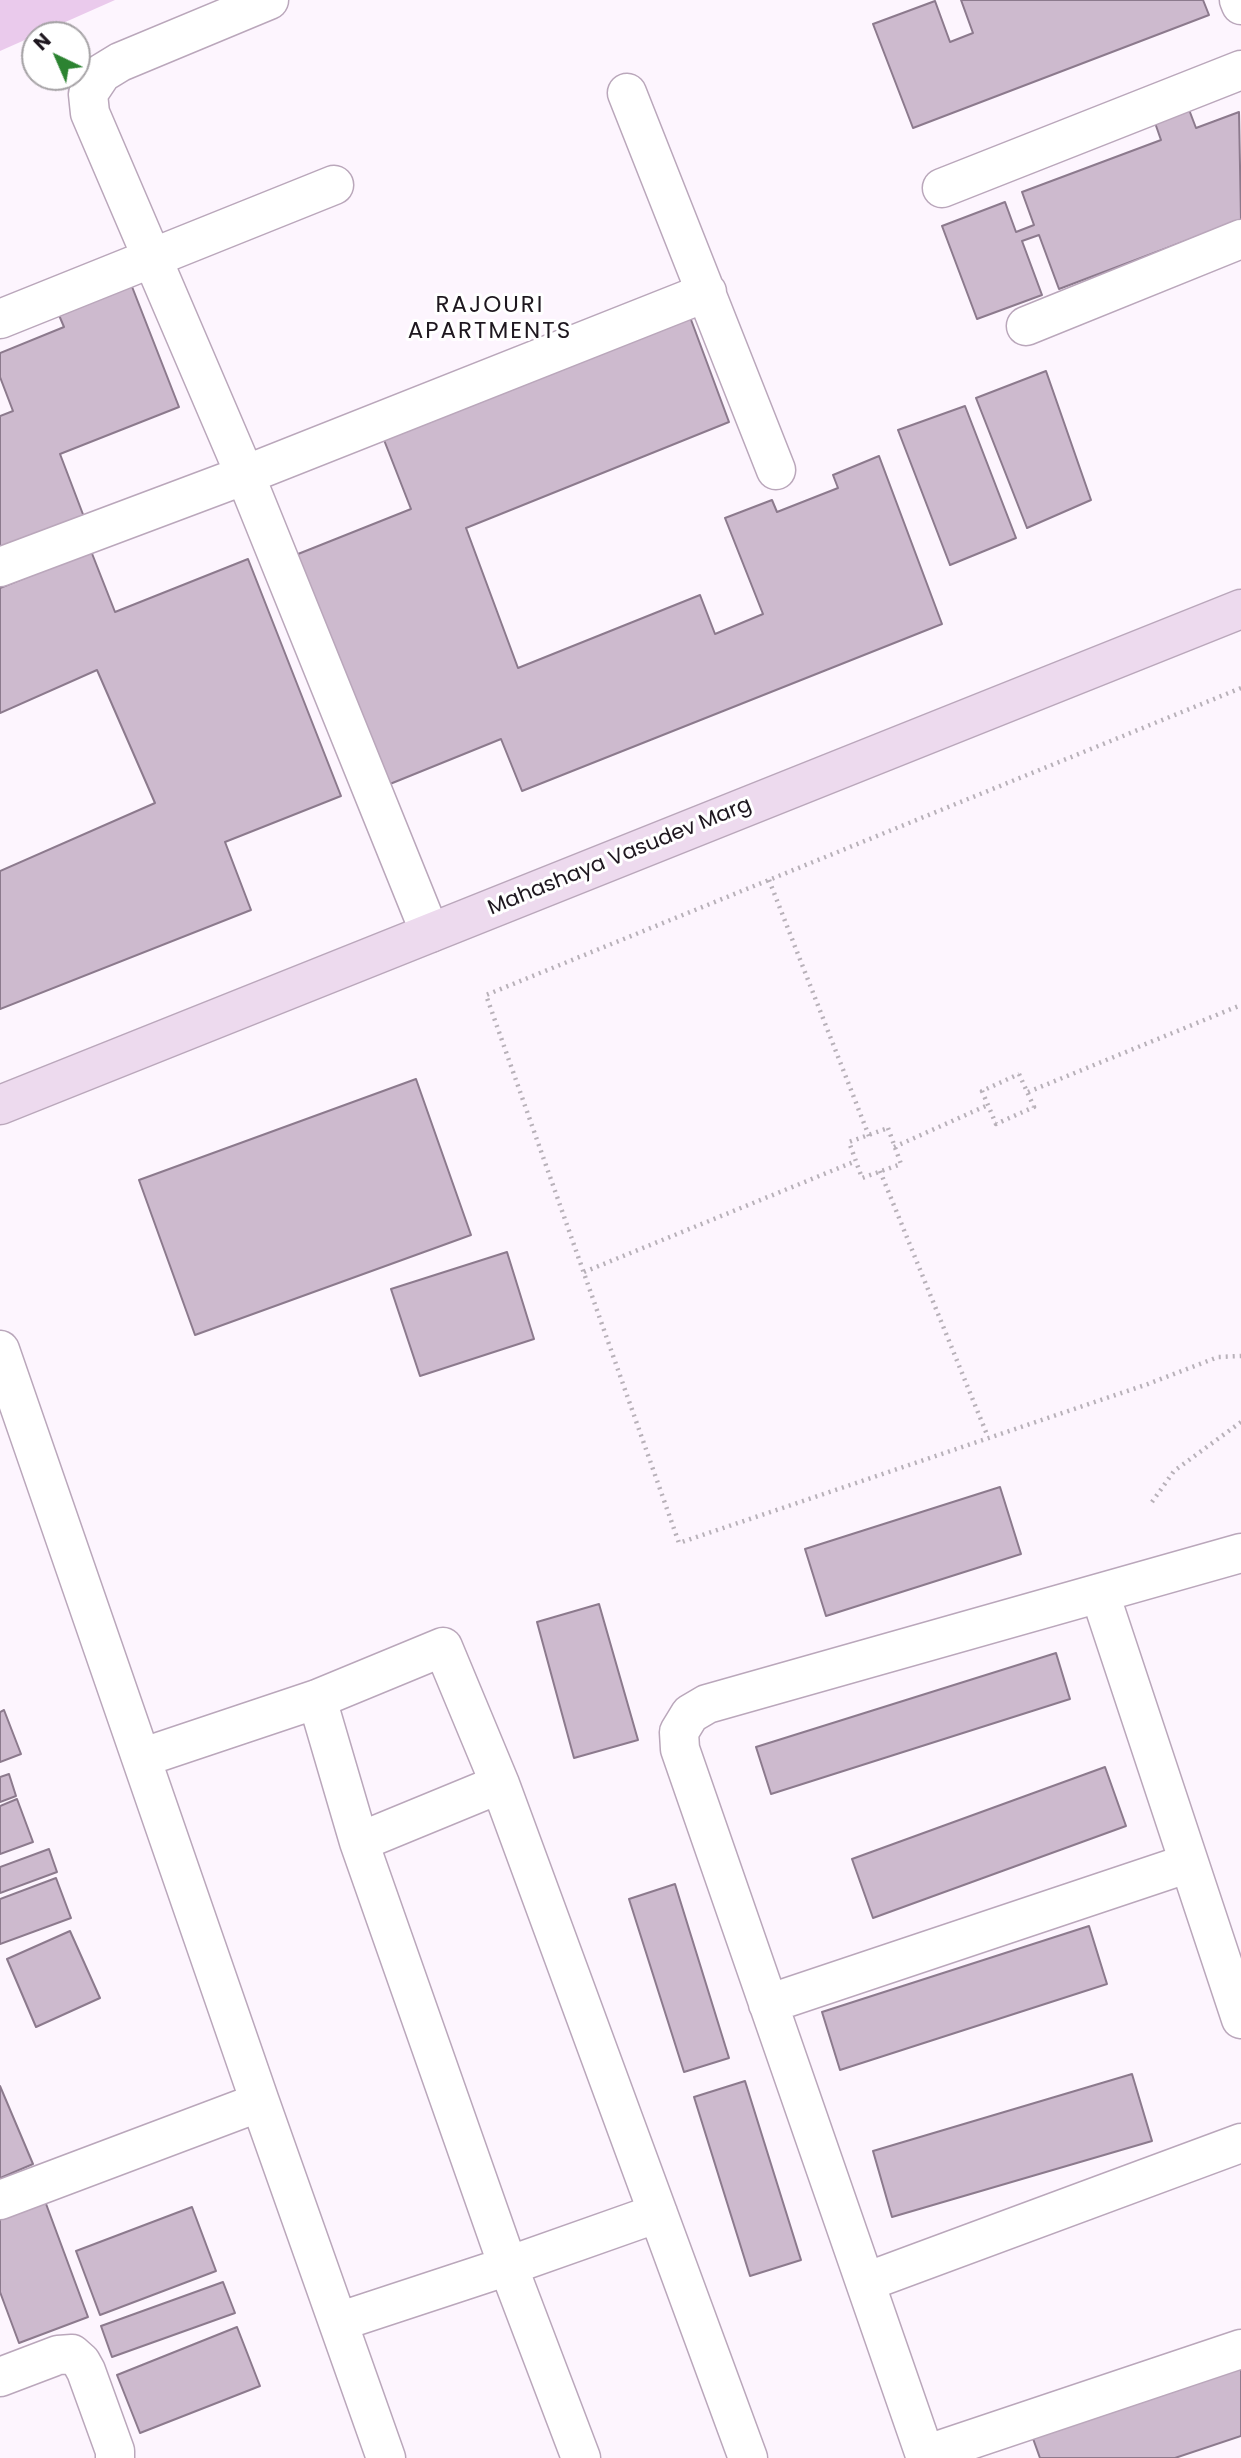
<!DOCTYPE html>
<style>
body{margin:0}
#map{position:relative;width:1241px;height:2458px;overflow:hidden;background:#fdf5fe;font-family:Poppins,sans-serif}
canvas{display:block}
.north{position:absolute;left:21px;top:21px;width:70px;height:70px;box-sizing:border-box;background:#fff;border:2px solid #a5a2a5;border-radius:50%;rotate:316deg;font-size:19px;font-weight:700;line-height:28px;text-align:center;color:#1e171f}
.north::after{content:'';display:block;margin:auto;width:24px;height:32px;background:#2c8331;clip-path:polygon(50% 0,100% 100%,50% 72%,0 100%)}
</style>
<div id="map">
<canvas width="1241" height="2458"></canvas>
<div class="north">N</div>
</div>
<script>
const c = document.querySelector('canvas').getContext('2d');
c.lineJoin = 'round';
function paint(path, color) { c.fillStyle = color; c.fill(path, 'evenodd'); }
const poly = rows => new Path2D(rows.map(r => 'M' + r).join(''));
function stroke(path, color, width, dash) { c.strokeStyle = color; c.lineWidth = width; c.lineCap = dash ? 'butt' : 'round'; c.setLineDash(dash || []); c.stroke(path); }
function label(font, color, halo, rows, align = 'center') {
  c.font = font + ' Poppins,sans-serif'; c.lineWidth = 6; c.setLineDash([]); c.textBaseline = 'middle'; c.strokeStyle = halo; c.fillStyle = color; for (const [text, x, y, turn = 0] of rows) {
    c.save(); c.translate(x, y); c.rotate((+turn || 0) * Math.PI / 180); c.textAlign = isNaN(turn) ? turn : align; if (halo) c.strokeText(text, 0, 0); c.fillText(text, 0, 0); c.restore();
  }
}
const green = poly([
 [0,0,115,0,0,51]
]);
const building = poly([
 [961,0,1203,0,1209,15,913,128,873,24,935,1,950,42,973,33,961,0],
 [1188,107,1196,128,1239,112,1241,220,1059,289,1039,235,1022,241,1042,295,977,319,942,226,1005,202,1016,232,1034,225,1022,192,1161,140,1154,120,1188,107],
 [129,279,179,407,60,454,84,517,0,550,0,416,13,411,0,377,0,353,64,327,56,308,129,279],
 [690,317,729,422,466,528,518,668,700,595,715,634,763,614,725,518,772,500,777,512,838,488,833,475,879,456,942,624,522,791,501,739,385,786,288,558,411,509,384,440,690,317],
 [1046,371,1091,500,1027,528,976,398,1046,371],
 [965,406,1016,538,950,565,898,430,965,406],
 [91,551,115,612,248,559,341,796,225,842,251,910,0,1009,0,871,155,803,97,670,0,713,0,588,91,551],
 [416,1079,471,1235,195,1335,139,1180,416,1079],
 [507,1252,534,1339,420,1376,391,1289,507,1252],
 [1000,1487,1021,1554,826,1616,805,1549,1000,1487],
 [599,1604,638,1740,574,1758,537,1622,599,1604],
 [1056,1653,1070,1699,771,1794,756,1747,1056,1653],
 [4,1710,21,1754,0,1762,0,1712,4,1710],
 [1105,1767,1126,1826,873,1918,852,1859,1105,1767],
 [9,1774,16,1796,0,1802,0,1777,9,1774],
 [17,1799,33,1842,0,1854,0,1806,17,1799],
 [49,1849,57,1872,0,1893,0,1867,49,1849],
 [56,1878,71,1918,0,1944,0,1899,56,1878],
 [675,1884,729,2058,684,2072,629,1899,675,1884],
 [1089,1926,1107,1984,840,2070,822,2012,1089,1926],
 [70,1931,100,1998,36,2027,7,1959,70,1931],
 [1132,2074,1152,2141,892,2217,873,2151,1132,2074],
 [745,2081,801,2260,750,2276,694,2097,745,2081],
 [0,2086,33,2164,0,2178,0,2086],
 [42,2193,88,2317,19,2343,0,2292,0,2209,42,2193],
 [192,2207,216,2271,100,2315,76,2251,192,2207],
 [223,2282,235,2313,112,2357,101,2326,223,2282],
 [237,2327,260,2386,140,2433,117,2375,237,2327],
 [1241,2364,1241,2436,1175,2458,1040,2458,1031,2433,1241,2364]
]);
const path = poly([
 [1241,688,486,995,679,1543,1148,1384,1218,1357,1241,1356],
 [769,880,869,1136],
 [1019,1074,1034,1107,996,1124,982,1091,1019,1074],
 [1028,1092,1241,1005],
 [888,1128,901,1164,862,1178,849,1142,888,1128],
 [894,1147,988,1105],
 [880,1171,988,1437],
 [584,1272,856,1161],
 [1152,1502,1174,1471,1241,1422]
]);
const street = poly([
 [269,0,120,62,102,73,88,94,90,113,245,475,430,933],
 [1239,0,1241,5],
 [627,93,776,470],
 [942,188,1241,70],
 [0,319,334,185],
 [1026,326,1241,239],
 [0,567,245,475,707,292],
 [0,1350,260,2102,386,2458],
 [1100,1594,1241,2019],
 [317,1699,359,1842,508,2266,581,2458],
 [141,1758,317,1699,443,1647,500,1784,748,2458],
 [359,1842,500,1784],
 [768,2004,1189,1863],
 [0,2200,260,2102],
 [866,2282,1241,2143],
 [338,2322,508,2266,658,2213],
 [0,2377,58,2355,72,2354,81,2362,86,2371,115,2451,115,2458],
 [925,2455,1241,2349],
 [926,2458,680,1749,679,1732,690,1714,707,1704,1241,1553]
]);
const secondary = poly([
 [0,1105,1241,609]
]);
const streetNames = [
 ["Mahashaya Vasudev Marg",620,857,-22]
];
const neighbourhoodNames = [
 ["RAJOURI",490,306],
 ["APARTMENTS",490,332]
];
paint(green, '#eacaec');
paint(building, '#cdbace');
stroke(building, '#8c7a8d', 2);
stroke(street, '#baa7bb', 41);
stroke(secondary, '#baa7bb', 41);
stroke(path, '#b8b1b9', 4.5, [2, 5]);
stroke(street, '#fff', 38);
stroke(secondary, '#eddaee', 38);
label('21px', '#1e171f', '#fff', streetNames);
c.letterSpacing = '2px';
label('23px', '#1e171f', '#fff', neighbourhoodNames);
c.letterSpacing = '0px';
</script>
